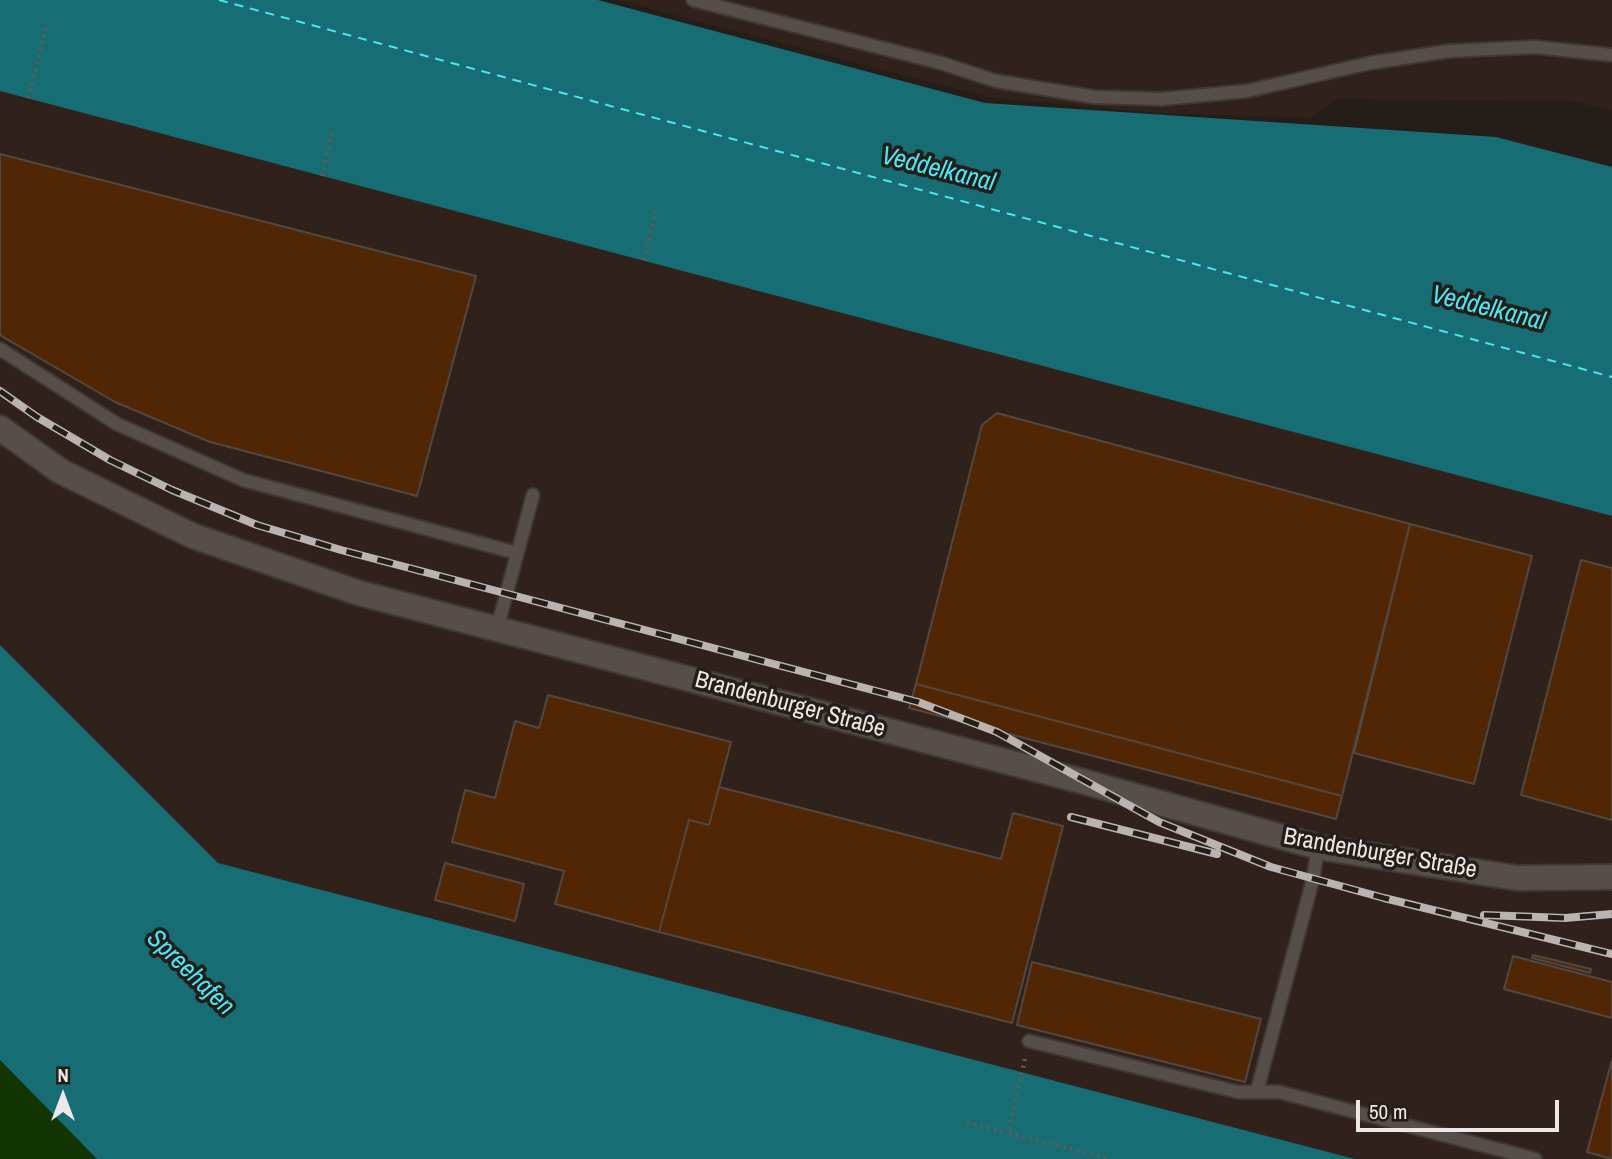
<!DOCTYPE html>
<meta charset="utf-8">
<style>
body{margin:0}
#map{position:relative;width:1612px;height:1159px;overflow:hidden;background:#251d18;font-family:"Archivo Narrow",sans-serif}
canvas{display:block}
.north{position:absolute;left:28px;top:1061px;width:70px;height:70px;-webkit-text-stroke:5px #251d18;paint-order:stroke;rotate:0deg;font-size:19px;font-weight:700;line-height:28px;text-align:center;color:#ede8e5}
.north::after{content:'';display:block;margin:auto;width:24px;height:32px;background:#ede8e5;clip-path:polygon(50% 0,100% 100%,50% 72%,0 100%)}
.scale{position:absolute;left:1356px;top:1100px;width:203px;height:32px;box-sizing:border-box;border:4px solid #ede8e5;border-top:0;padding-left:9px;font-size:21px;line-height:24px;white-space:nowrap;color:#ede8e5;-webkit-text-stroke:5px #251d18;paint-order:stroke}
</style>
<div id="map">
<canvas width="1612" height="1159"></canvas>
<div class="north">N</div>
<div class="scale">50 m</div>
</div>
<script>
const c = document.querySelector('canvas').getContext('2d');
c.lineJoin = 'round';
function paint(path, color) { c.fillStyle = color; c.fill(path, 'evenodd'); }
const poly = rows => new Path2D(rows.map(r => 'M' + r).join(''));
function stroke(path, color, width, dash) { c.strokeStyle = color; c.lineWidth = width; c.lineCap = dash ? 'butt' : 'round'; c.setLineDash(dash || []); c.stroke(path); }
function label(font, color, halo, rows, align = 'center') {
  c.font = font + ' "Archivo Narrow",sans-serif'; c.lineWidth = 7; c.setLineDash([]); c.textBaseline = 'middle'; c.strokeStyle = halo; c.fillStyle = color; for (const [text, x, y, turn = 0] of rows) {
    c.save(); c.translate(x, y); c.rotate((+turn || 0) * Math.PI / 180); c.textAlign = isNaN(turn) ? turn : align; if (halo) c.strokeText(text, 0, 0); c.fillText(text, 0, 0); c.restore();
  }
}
const built = poly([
 [617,0,1612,0,1612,111,1572,101,1336,99,1312,118,1158,113,991,98],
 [0,91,1612,516,1612,1159,1355,1159,218,863,0,645]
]);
const green = poly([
 [0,1060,97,1159,0,1159]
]);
const water = poly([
 [0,0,598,0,985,103,1496,137,1612,167,1612,516,0,91],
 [0,645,218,863,1355,1159,97,1159,0,1060]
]);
const ferry = poly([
 [219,0,1612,377]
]);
const building = poly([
 [0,154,476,276,417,496,210,442,115,402,0,335,0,154],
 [997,413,1410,524,1342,796,916,684,982,425,997,413],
 [1410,524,1532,556,1474,784,1354,753,1410,524],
 [1581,560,1612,568,1612,820,1521,795,1581,560],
 [916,684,1342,796,1336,819,909,708,916,684],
 [548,695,731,742,709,825,689,820,659,932,555,904,564,871,452,842,465,790,495,798,515,721,539,728,548,695],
 [719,787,1001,859,1013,813,1063,826,1012,1023,659,932,689,820,709,825,719,787],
 [445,863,524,884,515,921,435,900,445,863],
 [1533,955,1591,969,1590,973,1532,958,1533,955],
 [1513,956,1612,982,1612,1018,1504,989,1513,956],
 [1032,962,1261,1019,1245,1082,1017,1025,1032,962],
 [1612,1060,1612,1159,1587,1152,1612,1060]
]);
const path = poly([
 [28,98,47,24],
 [322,176,333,129],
 [644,260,656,209],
 [1025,1059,1008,1133,1111,1159],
 [967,1122,1008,1133]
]);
const service = poly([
 [693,0,941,63,996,81,1094,97,1162,99,1247,91,1370,63,1449,51,1535,47,1612,55],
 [0,349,117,424,243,480,517,553],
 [497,629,533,495],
 [1029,1041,1238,1092,1279,1092,1535,1159],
 [1257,1091,1313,879,1318,847]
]);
const minor = poly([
 [0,428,60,471,193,536,359,593,1085,782,1318,847,1517,878,1612,877]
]);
const rail = poly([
 [0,391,37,417,110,460,172,490,257,525,341,550,918,702,997,732,1159,822,1271,867,1384,898,1612,954],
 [1071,817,1217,854],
 [1484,915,1565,918,1612,914]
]);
const streetNames = [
 ["Brandenburger Straße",790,705,15],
 ["Brandenburger Straße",1380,854,10]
];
const waterNames = [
 ["Veddelkanal",938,170,14],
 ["Veddelkanal",1488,309,14],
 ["Spreehafen",190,973,44]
];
paint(built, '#30221a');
paint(green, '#133403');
paint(water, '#176d74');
stroke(ferry, '#4be5f3', 2, [9, 7]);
paint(building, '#512604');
stroke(building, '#514842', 2);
stroke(service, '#3f3836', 16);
stroke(minor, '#3f3836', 28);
stroke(path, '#625b57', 4.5, [2, 5]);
stroke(service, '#574e49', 12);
stroke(minor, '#574e49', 24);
stroke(rail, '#b9b4b0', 8);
stroke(rail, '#251d18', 5, [16]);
label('24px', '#ede8e5', '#251d18', streetNames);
label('italic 26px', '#4be5f3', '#251d18', waterNames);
</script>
